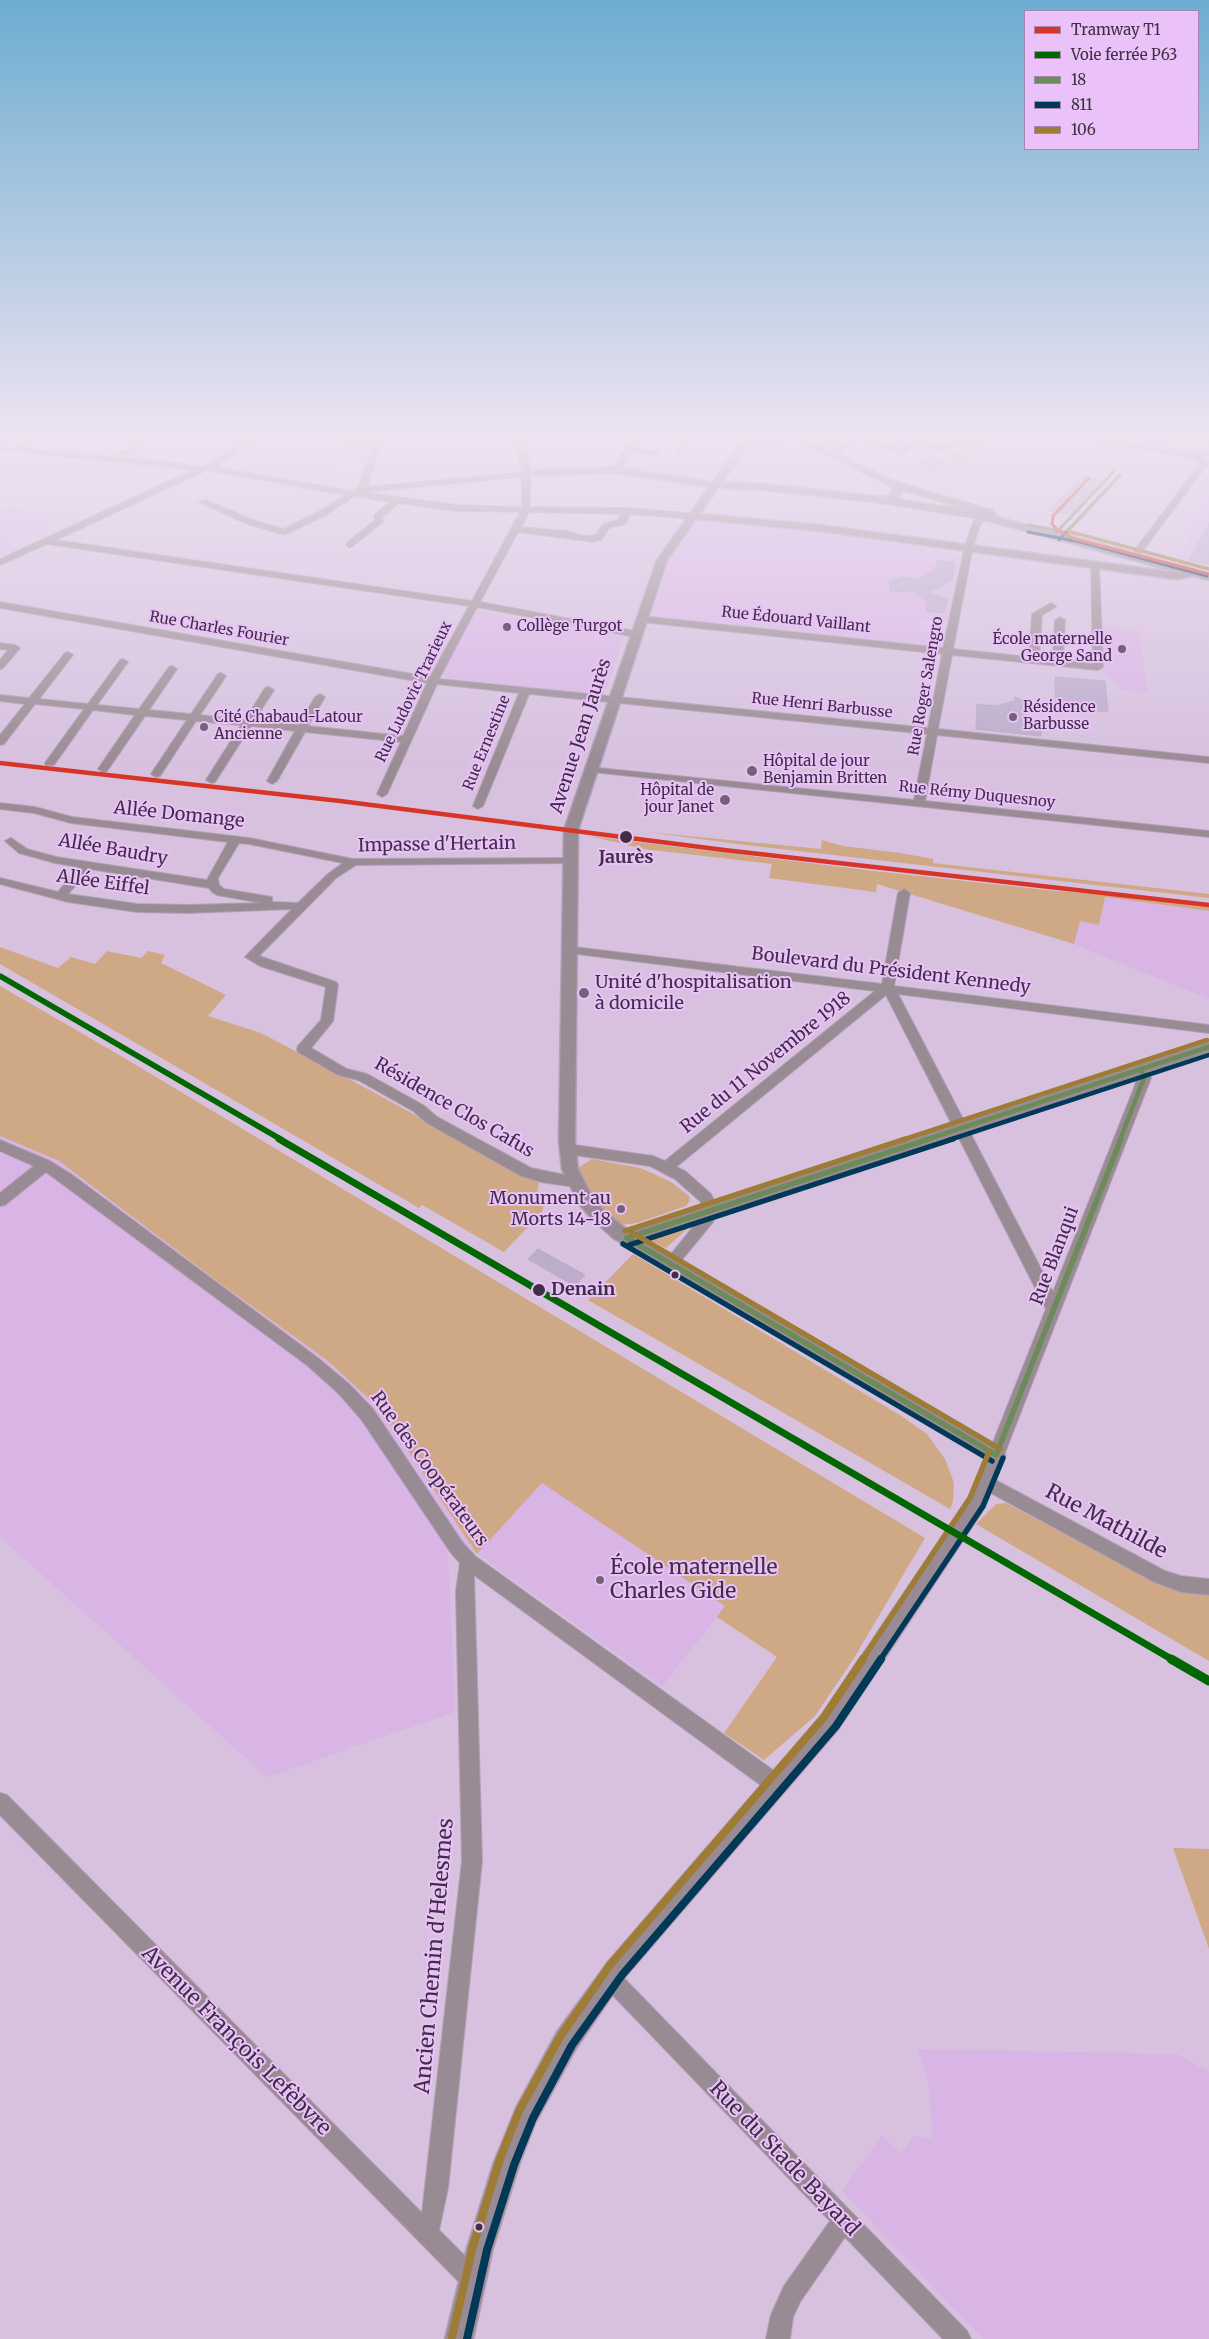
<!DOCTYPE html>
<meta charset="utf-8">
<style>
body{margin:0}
#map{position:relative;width:1209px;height:2339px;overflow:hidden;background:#d7c1df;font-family:Merriweather,serif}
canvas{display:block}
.legend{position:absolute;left:1024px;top:10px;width:175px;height:140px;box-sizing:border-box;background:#eac1f9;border:1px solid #a687b1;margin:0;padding:6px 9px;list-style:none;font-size:15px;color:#3f2f45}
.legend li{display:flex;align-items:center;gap:10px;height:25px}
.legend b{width:25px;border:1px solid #a687b1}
</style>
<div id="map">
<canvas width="1209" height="2339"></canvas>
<ul class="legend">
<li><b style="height:6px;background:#d73527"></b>Tramway T1</li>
<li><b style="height:6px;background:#060"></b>Voie ferrée P63</li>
<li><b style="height:6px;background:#6c8b58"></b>18</li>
<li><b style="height:6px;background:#003858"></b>811</li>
<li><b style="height:6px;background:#9e7c36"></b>106</li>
</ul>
</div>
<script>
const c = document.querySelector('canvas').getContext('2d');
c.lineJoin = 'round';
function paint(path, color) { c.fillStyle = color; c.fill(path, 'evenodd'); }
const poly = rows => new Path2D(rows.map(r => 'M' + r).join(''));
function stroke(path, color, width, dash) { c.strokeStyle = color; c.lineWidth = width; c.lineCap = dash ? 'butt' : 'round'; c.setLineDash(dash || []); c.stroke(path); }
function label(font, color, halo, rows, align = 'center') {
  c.font = font + ' Merriweather,serif'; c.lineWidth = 4; c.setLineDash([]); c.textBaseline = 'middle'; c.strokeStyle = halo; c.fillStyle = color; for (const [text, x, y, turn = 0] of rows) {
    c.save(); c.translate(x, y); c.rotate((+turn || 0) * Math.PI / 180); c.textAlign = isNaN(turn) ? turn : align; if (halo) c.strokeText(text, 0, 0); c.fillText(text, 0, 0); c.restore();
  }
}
const built = poly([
 [1095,437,1209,437,1209,458,1184,453],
 [342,441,371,444,364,465,332,465],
 [1209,469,1209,567,1179,560,1191,536,1183,534,1205,495,1192,492],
 [10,506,57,526,25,541,18,538,8,543,19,548,0,557,0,510],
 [703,519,776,526,953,552,960,557,947,622,922,620,920,632,945,635,943,647,652,617,650,615,668,560,698,520],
 [472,610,623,637,604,696,433,676],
 [1103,626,1139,630,1148,693,1123,690,1099,669],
 [1105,897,1209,911,1209,999,1074,944,1080,921,1099,925],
 [0,1136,59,1161,217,1281,328,1361,368,1398,387,1419,477,1554,542,1483,726,1606,662,1686,477,1554,448,1552,455,1712,267,1777,0,1537],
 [917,2049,1177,2054,1209,2072,1209,2339,983,2339,842,2191,881,2136,901,2154,913,2136,933,2138,928,2080]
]);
const green = poly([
 [970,439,990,444,979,453,958,448],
 [960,450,977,454,964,466,944,454],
 [1068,534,1074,535,1200,569,1198,572,1072,539],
 [647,832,821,849,822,840,843,846,900,853,933,859,933,863,1209,894,1209,898,746,845],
 [589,836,874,871,1056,891,1134,897,1209,907,1209,911,1105,897,1099,925,1080,921,1074,944,877,884,876,892,769,878,772,864,644,849],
 [0,947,58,968,71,957,95,964,107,951,141,958,148,951,165,955,161,963,226,995,208,1016,261,1033,362,1086,539,1183,537,1192,547,1194,542,1212,504,1252,422,1205,419,1208,0,964],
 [0,986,121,1056,925,1538,854,1658,815,1716,764,1760,724,1733,777,1657,717,1617,725,1606,542,1483,477,1554,387,1419,368,1398,328,1361,217,1281,59,1161,0,1136],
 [592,1159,640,1168,652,1173,671,1182,689,1196,690,1200,686,1206,637,1223,619,1225,601,1208,582,1181,578,1168],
 [683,1225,687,1229,666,1248,648,1239],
 [633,1254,903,1417,927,1434,945,1459,954,1483,953,1501,950,1509,588,1300],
 [1006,1503,1162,1586,1209,1596,1209,1661,976,1524,996,1504],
 [1173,1848,1209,1849,1209,1949]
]);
const building = poly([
 [757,437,769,437,790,441,775,456,746,452,757,437],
 [935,457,954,467,931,474,912,463,935,457],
 [1082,475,1103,481,1071,514,1049,511,1082,475],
 [1209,523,1209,564,1190,561,1194,552,1209,523],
 [937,561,954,563,954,567,952,580,927,593,948,599,943,613,926,611,928,603,915,592,890,591,889,582,904,577,917,580,935,570,937,561],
 [1055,677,1105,681,1108,712,1056,707,1055,677],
 [1015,697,1026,702,1026,723,1041,725,1041,736,976,729,977,704,995,706,1015,701,1015,697],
 [538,1249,585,1275,575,1286,528,1259,538,1249]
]);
const pedestrian = poly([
 [893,484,976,509],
 [883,500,977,515]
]);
const minor = poly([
 [25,437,35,437,24,448,171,462,201,467,207,465,248,437,258,437,216,467,352,491,358,488,373,446,309,437,338,437,375,441,376,437,384,437,367,487,526,472,530,474,530,507,627,508,697,514,697,518,694,519,630,514,625,524,609,528,602,539,594,542,518,532,480,602,635,631,640,634,635,637,477,607,439,679,928,728,942,654,641,622,636,619,641,616,943,648,965,546,973,522,979,516,985,516,986,518,981,523,973,546,953,649,1029,657,1032,614,1051,603,1056,606,1054,608,1042,615,1039,658,1053,659,1055,620,1060,617,1065,620,1063,660,1093,664,1091,565,1095,562,1099,565,1103,667,1098,670,952,655,938,729,1209,757,1209,763,937,735,925,801,1209,831,1209,837,592,772,587,769,588,767,914,800,927,734,529,694,483,806,478,809,473,806,519,693,437,684,387,794,382,797,377,794,401,742,305,732,277,781,272,784,267,781,295,731,251,726,215,782,211,783,206,780,241,725,196,721,160,776,156,777,151,774,187,720,145,716,107,771,103,772,98,769,135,715,93,710,54,765,46,765,45,763,84,709,35,704,4,744,0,745,0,735,25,704,0,701,0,695,29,698,65,653,68,652,73,655,39,699,88,704,120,660,123,659,128,662,97,705,139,709,169,667,172,666,177,669,149,710,191,714,218,674,221,673,226,676,200,715,245,720,265,688,269,687,274,690,254,721,299,725,315,697,320,694,325,697,308,726,403,736,427,683,0,608,0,602,430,677,469,606,47,544,0,565,0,559,193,470,0,450,0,446,16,447,25,437],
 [207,470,346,495,320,511,284,529,253,520,206,500,199,502,247,524,285,535,326,515,355,496,390,502,374,515,375,520,347,543,346,545,350,548,383,522,382,517,399,503,456,511,520,512,472,601,56,540,207,470],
 [522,477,522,507,456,505,362,492,522,477],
 [529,512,618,514,621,514,618,520,603,524,596,535,583,536,567,531,521,527,529,512],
 [138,437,147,437,132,454,114,455,110,453,127,450,138,437],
 [636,437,645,437,635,447,661,453,657,455,631,452,619,472,613,472,612,470,625,449,636,437],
 [685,437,693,437,684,452,678,452,677,450,685,437],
 [825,437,834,437,821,449,815,449,815,445,825,437],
 [852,437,870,437,903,449,918,439,945,446,955,437,964,437,946,451,919,444,904,454,860,439,834,455,827,453,852,437],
 [1076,437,1096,437,1194,454,1209,451,1209,455,1200,457,1209,462,1141,553,1138,554,1134,551,1200,463,1193,459,1076,437],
 [0,643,15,645,20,648,3,668,0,669,0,660,8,650,0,649,0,643],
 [0,803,35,807,72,817,249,838,353,859,574,858,576,860,570,863,356,865,336,878,259,956,336,982,338,985,333,1021,311,1048,347,1069,367,1074,423,1105,437,1117,531,1168,580,1178,582,1182,580,1186,575,1187,541,1182,521,1176,427,1123,413,1111,358,1080,338,1075,298,1052,297,1049,298,1046,321,1020,326,987,260,966,245,957,292,909,188,913,137,912,68,902,0,884,0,878,58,892,79,867,55,863,19,853,5,841,11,838,27,849,56,857,207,880,228,842,71,823,34,813,0,809,0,803],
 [239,843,249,844,343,863,328,874,298,903,272,902,272,897,224,889,219,885,218,878,239,843],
 [90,869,209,888,212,892,217,895,262,903,188,905,137,904,68,894,90,869],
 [904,889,910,893,894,986,1209,1025,1209,1033,898,994,1053,1292,1134,1088,1137,1078,1135,1069,1136,1066,1146,1066,1151,1078,1004,1455,1002,1460,996,1462,990,1460,988,1455,1046,1309,886,995,676,1167,685,1171,711,1194,718,1209,713,1222,675,1268,670,1270,665,1268,663,1264,702,1216,704,1209,700,1201,675,1179,650,1166,567,1154,562,1152,560,1149,562,1146,567,1144,653,1156,665,1161,875,991,569,953,563,949,565,946,882,984,898,893,904,889],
 [0,1140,50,1161,71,1174,318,1358,349,1384,373,1409,463,1543,475,1556,784,1778,786,1785,784,1792,777,1794,770,1792,474,1575,482,1861,448,2188,439,2230,481,2272,484,2280,481,2288,473,2291,465,2288,0,1815,0,1793,7,1795,422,2213,462,1861,456,1591,460,1563,451,1553,361,1419,339,1394,308,1366,46,1172,5,1205,0,1206,0,1193,34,1166,0,1151,0,1140],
 [986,1475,1165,1571,1181,1576,1209,1579,1209,1595,1181,1592,1154,1582,980,1487,978,1482,980,1477,986,1475],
 [610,1968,617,1971,967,2331,971,2339,943,2339,845,2237,800,2302,793,2317,790,2339,766,2339,771,2315,784,2286,830,2221,603,1985,600,1978,603,1971,610,1968]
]);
const tertiary = poly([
 [515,437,525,437,530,471,616,467,713,482,745,437,754,437,722,482,765,484,883,497,889,496,893,490,890,486,789,437,801,437,896,482,903,490,896,500,883,503,765,490,718,488,700,514,819,525,1180,573,988,521,976,520,971,514,981,508,993,510,997,517,1209,574,1209,580,1192,576,1179,579,1168,578,819,531,696,519,667,560,578,830,575,1141,578,1169,592,1196,603,1210,629,1231,1209,1042,1209,1052,643,1239,1003,1449,1005,1455,984,1508,838,1729,624,1978,575,2050,535,2123,520,2162,493,2248,473,2339,445,2339,467,2248,494,2162,517,2106,557,2032,608,1962,822,1715,969,1497,985,1458,613,1238,591,1218,579,1204,562,1169,559,1141,564,830,657,560,709,487,616,473,523,476,515,437]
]);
const bus1Far2 = poly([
 [1029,525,1082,535,1209,569],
 [1054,535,1115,470]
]);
const bus1Far1 = poly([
 [925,1140,1209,1047],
 [1120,1140,1144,1078,1141,1069]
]);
const bus1 = poly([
 [627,1238,929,1139],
 [627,1238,996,1455],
 [996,1455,1121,1139]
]);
const bus2Far3 = poly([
 [1028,532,1080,542,1207,576],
 [1059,540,1120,475]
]);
const bus2Far2 = poly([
 [949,1140,1209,1055]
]);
const bus2Far1 = poly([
 [623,1244,992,1461],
 [629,1245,953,1139],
 [880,1660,983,1506,1003,1458]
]);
const bus2 = poly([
 [467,2339,487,2250,514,2165,533,2118,572,2045,622,1975,836,1726,881,1659]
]);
const bus3Far3 = poly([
 [1120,475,1068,531,1209,569]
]);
const bus3Far2 = poly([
 [902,1140,1207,1040]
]);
const bus3Far1 = poly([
 [625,1231,905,1139],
 [631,1232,1000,1449],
 [862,1660,970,1498,989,1452]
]);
const bus3 = poly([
 [452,2337,473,2246,500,2159,519,2111,560,2037,610,1965,824,1717,863,1659]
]);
const rail1Far2 = poly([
 [0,976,282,1140]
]);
const rail1Far1 = poly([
 [279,1139,1173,1660]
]);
const rail1 = poly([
 [1171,1659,1209,1681]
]);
const tram1Far1 = poly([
 [1089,478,1053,516,1052,524,1058,531,1075,539,1209,574]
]);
const tram1 = poly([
 [0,763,340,801,724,850,1209,905]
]);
const markers = [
 [507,627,5,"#74627b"],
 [1122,649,5,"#74627b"],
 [1013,717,5,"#74627b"],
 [204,727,5,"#74627b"],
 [752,771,6,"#74627b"],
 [725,800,6,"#74627b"],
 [626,837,7,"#3f2f45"],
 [584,993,6,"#74627b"],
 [621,1209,5,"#74627b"],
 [675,1275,4.5,"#3f2f45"],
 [539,1290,7,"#3f2f45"],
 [600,1580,5,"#74627b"],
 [479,2227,4.5,"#3f2f45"]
];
const farStreetnames = [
 ["Rue Édouard Vaillant",796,620,6],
 ["Rue Charles Fourier",219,629,10],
 ["Rue Roger Salengro",926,686,-80],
 ["Rue Ludovic Trarieux",414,692,-64],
 ["Rue Henri Barbusse",822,706,6],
 ["Rue Ernestine",487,743,-68],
 ["Rue Rémy Duquesnoy",977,795,6]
];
const farPoinames = [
 ["Collège Turgot",517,627],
 ["École maternelle",1112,640,"right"],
 ["George Sand",1112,657,"right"],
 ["Résidence",1023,708],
 ["Barbusse",1023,725],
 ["Cité Chabaud-Latour",214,718],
 ["Ancienne",214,735],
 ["Hôpital de jour",763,762],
 ["Benjamin Britten",763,779],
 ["Hôpital de",714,791,"right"],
 ["jour Janet",714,808,"right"]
];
const streetNames = [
 ["Avenue Jean Jaurès",581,736,-72],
 ["Allée Domange",179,815,6],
 ["Impasse d'Hertain",437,845,-1],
 ["Allée Baudry",113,850,10],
 ["Allée Eiffel",103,883,8],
 ["Boulevard du Président Kennedy",891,971,7],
 ["Rue du 11 Novembre 1918",766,1063,-39],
 ["Résidence Clos Cafus",454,1108,30],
 ["Rue Blanqui",1055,1256,-69],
 ["Rue des Coopérateurs",429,1469,54]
];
const stopNames = [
 ["Jaurès",626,858],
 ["Denain",551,1290,"left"]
];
const poiNames = [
 ["Unité d'hospitalisation",595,983],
 ["à domicile",595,1004],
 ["Monument au",611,1199,"right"],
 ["Morts 14-18",611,1220,"right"]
];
const nearStreetnames = [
 ["Rue Mathilde",1106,1522,28],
 ["Ancien Chemin d'Helesmes",435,1956,-85],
 ["Avenue François Lefèbvre",236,2041,45],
 ["Rue du Stade Bayard",784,2159,46]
];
const nearPoinames = [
 ["École maternelle",610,1568],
 ["Charles Gide",610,1592]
];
paint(built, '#d8b5e4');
paint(green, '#cfa885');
paint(building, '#bcadcb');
stroke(building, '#b6a9c2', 1);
stroke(pedestrian, '#b2a0b8', 9);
stroke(minor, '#b2a0b8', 2);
stroke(tertiary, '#b2a0b8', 3);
stroke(pedestrian, '#998b93', 7);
paint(minor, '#998b93');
paint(tertiary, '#998b93');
stroke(bus1Far2, '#6c8b58', 3);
stroke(bus1Far1, '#6c8b58', 4.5);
stroke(bus1, '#6c8b58', 5.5);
stroke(bus2Far3, '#003858', 3);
stroke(bus2Far2, '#003858', 4.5);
stroke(bus2Far1, '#003858', 5.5);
stroke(bus2, '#003858', 8);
stroke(bus3Far3, '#9e7c36', 3);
stroke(bus3Far2, '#9e7c36', 4.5);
stroke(bus3Far1, '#9e7c36', 5.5);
stroke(bus3, '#9e7c36', 8);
stroke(rail1Far2, '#060', 5.5);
stroke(rail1Far1, '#060', 7);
stroke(rail1, '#060', 9);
stroke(tram1Far1, '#d73527', 3);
stroke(tram1, '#d73527', 4.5);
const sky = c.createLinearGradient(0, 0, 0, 765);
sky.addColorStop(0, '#6dadd0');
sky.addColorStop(0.57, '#ede3f1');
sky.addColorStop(1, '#ede3f100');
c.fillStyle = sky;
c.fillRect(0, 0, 1209, 765);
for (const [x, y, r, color] of markers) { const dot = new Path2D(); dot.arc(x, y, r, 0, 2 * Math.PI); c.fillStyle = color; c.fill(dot); stroke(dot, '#eac1f9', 2); }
label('15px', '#3f2f45', '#eac1f9', farStreetnames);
label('15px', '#3f2f45', '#eac1f9', farPoinames, 'left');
label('18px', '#3f2f45', '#eac1f9', streetNames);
label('bold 18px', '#3f2f45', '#eac1f9', stopNames);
label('18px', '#3f2f45', '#eac1f9', poiNames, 'left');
label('21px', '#3f2f45', '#eac1f9', nearStreetnames);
label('21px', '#3f2f45', '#eac1f9', nearPoinames, 'left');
</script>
